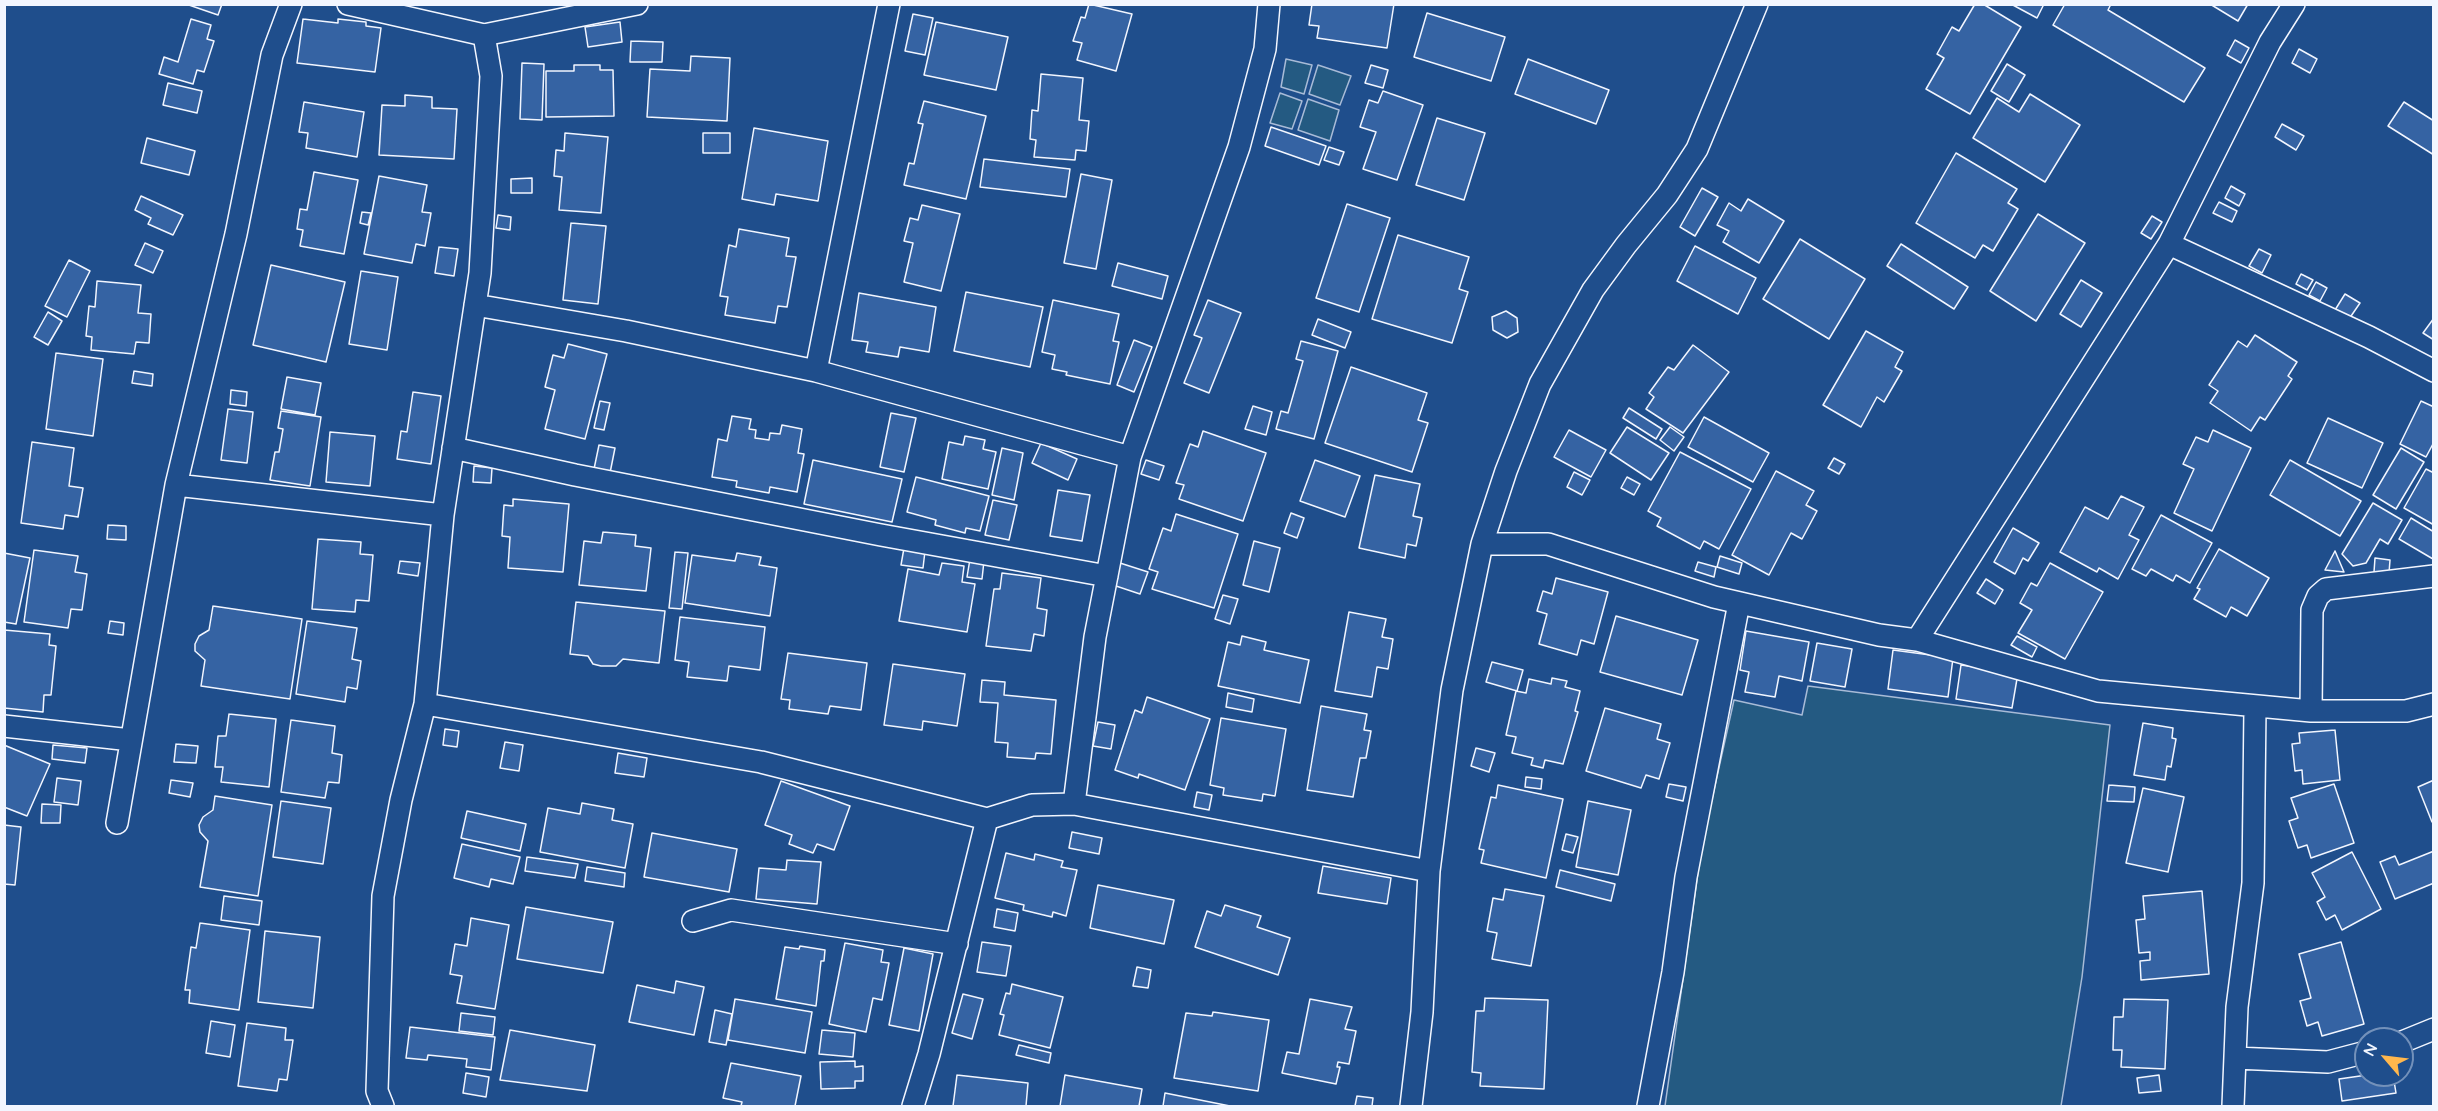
<!DOCTYPE html>
<style>
body{margin:0}
#map{position:relative;width:2438px;height:1111px;overflow:hidden;background:#1f4e8c;font-family:Quicksand,sans-serif}
canvas{display:block}
.frame{position:absolute;inset:0;border:6px solid #f2f6ff;pointer-events:none}
.north{position:absolute;left:2354px;top:1027px;width:60px;height:60px;box-sizing:border-box;background:#1f4e8c;border:2px solid #7391ba;border-radius:50%;rotate:298deg;font-size:16px;font-weight:700;line-height:24px;text-align:center;color:#f2f6ff}
.north::after{content:'';display:block;margin:auto;width:21px;height:27px;background:#ffb74d;clip-path:polygon(50% 0,100% 100%,50% 72%,0 100%)}
</style>
<div id="map">
<canvas width="2438" height="1111"></canvas>
<div class="frame"></div>
<div class="north">N</div>
</div>
<script>
const c = document.querySelector('canvas').getContext('2d');
c.lineJoin = 'round';
function paint(path, color) { c.fillStyle = color; c.fill(path, 'evenodd'); }
const poly = rows => new Path2D(rows.map(r => 'M' + r).join(''));
function stroke(path, color, width, dash) { c.strokeStyle = color; c.lineWidth = width; c.lineCap = dash ? 'butt' : 'round'; c.setLineDash(dash || []); c.stroke(path); }
const green = poly([
 [1286,59,1312,65,1304,94,1281,87,1286,59],
 [1318,65,1351,76,1340,105,1309,94,1318,65],
 [1280,93,1302,101,1292,129,1270,123,1280,93],
 [1308,99,1339,110,1330,141,1298,130,1308,99],
 [1808,686,2110,725,2082,977,2061,1106,1665,1106,1702,844,1734,700,1802,715,1808,686]
]);
const building = poly([
 [186,4,222,4,218,15,186,4],
 [1089,4,1132,14,1116,71,1077,60,1082,43,1073,41,1081,17,1085,18,1089,4],
 [1312,4,1394,4,1387,48,1317,38,1319,26,1309,25,1312,4],
 [1975,4,1983,4,2021,27,1970,114,1926,89,1944,58,1937,54,1952,27,1959,31,1975,4],
 [2011,4,2044,4,2037,18,2011,4],
 [2065,4,2111,4,2108,10,2205,68,2184,102,2053,25,2065,4],
 [2210,4,2248,4,2238,21,2210,4],
 [1427,13,1505,37,1491,81,1414,57,1427,13],
 [913,14,933,18,925,55,905,51,913,14],
 [191,19,211,25,207,39,214,41,204,72,197,70,193,84,159,74,164,57,178,62,191,19],
 [303,19,338,23,338,19,366,22,366,26,381,28,375,72,297,63,303,19],
 [620,22,622,42,588,47,585,27,620,22],
 [936,22,1008,37,996,90,924,75,936,22],
 [2235,40,2249,48,2241,63,2227,55,2235,40],
 [631,41,663,42,662,62,630,62,631,41],
 [2299,49,2317,59,2310,73,2292,63,2299,49],
 [691,56,730,58,727,121,647,117,650,69,690,71,691,56],
 [1528,59,1609,90,1596,124,1515,94,1528,59],
 [522,63,544,64,542,120,520,119,522,63],
 [2007,64,2025,75,2009,102,1991,91,2007,64],
 [574,65,600,65,600,70,613,70,614,116,546,117,546,71,574,71,574,65],
 [1371,65,1388,70,1383,88,1365,83,1371,65],
 [1041,74,1083,78,1079,120,1089,121,1086,151,1076,150,1075,160,1034,157,1036,140,1030,139,1032,110,1038,111,1041,74],
 [168,83,202,91,197,113,163,105,168,83],
 [1383,91,1423,105,1397,180,1363,169,1376,132,1360,127,1369,100,1378,103,1383,91],
 [2030,94,2080,125,2045,182,1973,138,1997,98,2019,112,2030,94],
 [405,95,432,97,432,108,457,109,454,159,379,155,382,105,405,106,405,95],
 [924,101,986,116,966,199,904,185,909,163,914,164,923,124,918,123,924,101],
 [304,102,364,112,357,157,306,148,308,133,299,132,304,102],
 [2404,102,2434,121,2434,155,2388,126,2404,102],
 [1437,118,1485,133,1464,200,1416,185,1437,118],
 [2282,124,2304,136,2296,150,2275,137,2282,124],
 [1271,127,1326,146,1319,165,1265,146,1271,127],
 [754,128,828,141,818,201,776,194,774,205,742,199,754,128],
 [565,133,608,137,601,213,559,210,562,177,554,176,556,150,564,151,565,133],
 [703,133,730,133,730,153,703,153,703,133],
 [147,138,195,151,189,175,141,163,147,138],
 [1329,147,1344,152,1339,165,1324,160,1329,147],
 [1956,153,2017,189,2008,203,2018,209,1993,251,1983,245,1975,258,1916,223,1956,153],
 [984,159,1070,169,1066,197,980,187,984,159],
 [314,172,358,180,344,254,300,246,303,230,297,229,300,209,307,210,314,172],
 [1081,174,1112,180,1096,269,1064,263,1081,174],
 [379,176,427,185,422,212,431,213,425,246,416,244,412,263,364,254,379,176],
 [532,178,532,193,511,193,511,179,532,178],
 [2231,186,2245,194,2239,206,2225,198,2231,186],
 [1702,188,1718,197,1695,236,1680,227,1702,188],
 [141,196,183,215,173,235,148,224,151,218,135,210,141,196],
 [1748,199,1784,221,1759,263,1723,242,1729,231,1717,225,1729,203,1741,211,1748,199],
 [2219,202,2237,211,2232,222,2213,213,2219,202],
 [1347,204,1390,218,1359,312,1316,298,1347,204],
 [922,205,960,214,941,291,904,282,913,243,904,241,910,218,918,220,922,205],
 [362,212,371,213,368,225,360,223,362,212],
 [2038,214,2085,243,2036,321,1990,291,2038,214],
 [498,215,511,217,510,230,496,228,498,215],
 [2152,216,2162,222,2151,239,2141,233,2152,216],
 [571,223,606,226,598,304,563,300,571,223],
 [739,229,789,238,786,256,796,257,787,307,778,306,775,323,725,315,728,297,720,296,729,245,736,247,739,229],
 [1398,235,1469,257,1459,289,1468,292,1452,343,1372,319,1398,235],
 [1800,239,1865,279,1829,339,1763,299,1800,239],
 [145,243,163,251,153,273,135,265,145,243],
 [1901,244,1968,287,1954,309,1887,266,1901,244],
 [1695,246,1756,278,1738,314,1677,281,1695,246],
 [439,247,458,249,454,276,435,273,439,247],
 [2259,249,2271,255,2262,273,2249,266,2259,249],
 [69,260,90,271,67,317,45,306,69,260],
 [1118,263,1168,276,1162,299,1112,286,1118,263],
 [271,265,345,282,326,362,253,345,271,265],
 [361,271,398,277,387,350,349,344,361,271],
 [2301,274,2313,280,2307,290,2296,284,2301,274],
 [2081,280,2102,293,2081,327,2060,314,2081,280],
 [97,281,141,285,138,313,151,314,149,343,136,342,134,354,91,350,92,337,86,336,89,306,95,307,97,281],
 [2316,282,2327,288,2320,301,2309,295,2316,282],
 [966,292,1043,307,1030,367,954,351,966,292],
 [859,293,936,307,929,352,900,347,898,357,866,352,868,342,852,340,859,293],
 [2345,294,2360,303,2349,319,2335,310,2345,294],
 [1053,300,1119,314,1113,341,1119,342,1110,384,1066,375,1067,372,1052,369,1055,355,1042,352,1053,300],
 [1208,300,1241,313,1209,393,1184,383,1202,338,1194,335,1208,300],
 [1506,311,1517,318,1518,332,1507,338,1493,330,1492,317,1506,311],
 [48,312,62,321,48,345,34,337,48,312],
 [2434,318,2434,340,2423,333,2434,318],
 [1318,319,1351,332,1345,348,1312,335,1318,319],
 [1866,331,1903,352,1895,367,1902,371,1884,402,1877,397,1861,427,1823,405,1866,331],
 [2255,335,2297,362,2288,376,2292,379,2265,420,2260,417,2251,431,2210,403,2218,391,2209,385,2238,341,2247,347,2255,335],
 [1134,340,1152,347,1134,392,1117,385,1134,340],
 [1301,341,1338,351,1314,439,1276,429,1281,411,1288,413,1303,361,1296,359,1301,341],
 [568,344,607,354,585,439,545,429,555,390,545,387,553,355,564,358,568,344],
 [1693,345,1729,372,1683,433,1646,409,1654,397,1649,393,1668,367,1674,370,1693,345],
 [56,353,103,359,93,436,46,429,56,353],
 [1351,367,1427,393,1418,420,1428,423,1412,472,1325,443,1351,367],
 [134,371,153,374,152,386,132,383,134,371],
 [287,377,321,383,315,415,281,409,287,377],
 [231,390,247,392,246,406,230,404,231,390],
 [413,392,441,396,431,464,397,459,401,431,407,432,413,392],
 [600,401,610,403,604,430,594,428,600,401],
 [2421,401,2434,407,2434,442,2426,457,2400,444,2421,401],
 [1253,406,1272,412,1266,435,1245,429,1253,406],
 [1629,408,1662,429,1656,439,1623,418,1629,408],
 [228,409,253,412,247,463,221,460,228,409],
 [281,411,321,417,310,486,270,480,275,452,279,452,283,429,278,428,281,411],
 [891,413,916,418,904,472,880,467,891,413],
 [732,416,751,419,749,429,756,430,755,438,769,440,770,433,780,434,782,425,802,429,798,453,804,454,797,492,770,487,769,493,736,487,737,481,712,477,718,439,727,441,732,416],
 [1704,417,1769,453,1753,482,1688,447,1704,417],
 [2328,418,2383,443,2362,488,2307,463,2328,418],
 [1627,427,1669,453,1651,480,1610,453,1627,427],
 [1670,427,1684,437,1674,451,1660,440,1670,427],
 [1569,430,1606,450,1591,477,1554,457,1569,430],
 [2213,430,2251,448,2212,531,2174,513,2194,469,2183,464,2196,437,2208,442,2213,430],
 [1203,431,1266,453,1243,521,1179,499,1184,485,1176,483,1190,444,1198,447,1203,431],
 [330,432,375,436,370,486,326,482,330,432],
 [965,436,985,440,983,449,996,452,988,489,942,479,949,442,963,445,965,436],
 [32,442,74,448,69,486,83,488,78,517,65,515,63,529,21,523,32,442],
 [1041,443,1077,459,1068,480,1032,463,1041,443],
 [599,445,615,448,610,473,594,469,599,445],
 [1002,448,1023,453,1014,500,992,495,1002,448],
 [2401,448,2424,462,2396,509,2373,495,2401,448],
 [1680,452,1751,489,1719,549,1704,541,1700,549,1657,526,1661,518,1648,511,1680,452],
 [1834,458,1845,464,1839,474,1828,468,1834,458],
 [813,460,902,479,892,522,804,504,813,460],
 [1146,460,1164,466,1159,480,1141,474,1146,460],
 [1315,460,1360,476,1345,517,1300,501,1315,460],
 [2290,460,2361,501,2340,536,2270,495,2290,460],
 [474,466,492,468,491,483,473,482,474,466],
 [2426,469,2434,473,2434,525,2404,508,2426,469],
 [1776,471,1814,491,1806,505,1817,511,1802,539,1791,533,1769,575,1732,555,1776,471],
 [1574,472,1590,480,1582,495,1567,487,1574,472],
 [1375,475,1420,484,1413,516,1422,518,1416,546,1407,544,1405,558,1359,548,1375,475],
 [916,477,989,496,980,531,966,528,965,533,935,525,936,520,907,512,916,477],
 [1627,477,1640,484,1634,495,1621,488,1627,477],
 [1058,490,1090,495,1082,541,1050,536,1058,490],
 [2121,496,2144,507,2129,535,2139,540,2118,579,2099,568,2097,572,2060,552,2085,507,2108,519,2121,496],
 [513,499,569,504,563,572,508,568,510,537,502,536,504,505,513,506,513,499],
 [993,500,1017,505,1009,540,985,535,993,500],
 [2373,503,2402,520,2388,544,2380,539,2366,563,2353,566,2342,554,2373,503],
 [1291,513,1304,518,1297,538,1284,533,1291,513],
 [1176,514,1238,534,1214,608,1152,589,1158,572,1149,569,1163,528,1171,531,1176,514],
 [2161,515,2212,543,2190,583,2176,575,2173,581,2151,569,2146,576,2132,569,2161,515],
 [2411,518,2434,532,2433,559,2399,539,2411,518],
 [108,525,126,526,126,540,107,539,108,525],
 [2013,528,2039,543,2028,561,2023,558,2015,574,1994,562,2013,528],
 [603,532,636,535,635,546,651,548,646,591,579,585,584,541,601,543,603,532],
 [318,539,361,542,360,554,373,555,369,601,356,600,355,612,312,609,318,539],
 [1254,541,1280,548,1269,592,1243,585,1254,541],
 [904,548,925,551,923,568,901,565,904,548],
 [2219,549,2269,578,2247,616,2231,607,2226,617,2194,599,2200,589,2197,588,2219,549],
 [34,550,78,556,75,572,87,574,82,610,71,609,68,628,24,622,34,550],
 [2335,551,2344,572,2325,570,2335,551],
 [675,552,688,553,682,609,669,608,675,552],
 [4,553,30,558,16,624,4,622,4,553],
 [737,553,761,557,759,565,777,568,770,616,685,603,692,555,735,561,737,553],
 [1720,556,1742,563,1739,574,1717,567,1720,556],
 [2375,558,2390,560,2389,573,2374,572,2375,558],
 [970,559,984,561,982,579,967,577,970,559],
 [400,561,420,563,418,576,398,573,400,561],
 [1698,562,1716,567,1714,577,1695,571,1698,562],
 [942,563,964,566,962,582,975,584,967,632,899,621,908,569,939,575,942,563],
 [1120,563,1148,572,1140,594,1113,585,1120,563],
 [2050,563,2103,592,2065,659,2018,633,2032,610,2020,603,2031,583,2037,586,2050,563],
 [1002,573,1041,578,1037,608,1047,610,1044,636,1034,634,1031,651,986,646,994,589,1000,589,1002,573],
 [1556,578,1608,592,1594,644,1581,640,1577,655,1539,644,1547,614,1537,611,1543,591,1552,594,1556,578],
 [1986,579,2003,590,1995,604,1977,593,1986,579],
 [1223,595,1238,599,1230,624,1215,619,1223,595],
 [576,602,665,611,659,663,623,659,616,666,601,666,593,664,588,656,570,654,576,602],
 [213,606,302,619,290,699,201,686,205,660,195,651,195,644,199,636,209,630,213,606],
 [1349,612,1386,619,1382,637,1393,639,1388,669,1377,667,1372,697,1335,691,1349,612],
 [1616,616,1698,640,1682,695,1600,672,1616,616],
 [680,617,765,627,760,670,729,666,727,681,687,677,689,662,675,660,680,617],
 [110,621,124,623,123,635,108,633,110,621],
 [307,621,357,628,352,659,361,661,357,689,347,687,345,702,296,694,307,621],
 [4,630,50,634,49,645,56,646,51,695,44,695,43,712,4,708,4,630],
 [1746,631,1809,642,1802,681,1779,676,1775,697,1745,692,1749,672,1740,670,1746,631],
 [1242,636,1266,642,1264,650,1309,660,1300,703,1218,686,1228,642,1240,645,1242,636],
 [2017,636,2037,647,2032,657,2011,645,2017,636],
 [1817,643,1852,649,1845,687,1810,681,1817,643],
 [1893,650,1953,658,1948,697,1888,689,1893,650],
 [788,653,867,663,861,710,830,706,828,714,789,709,790,700,781,699,788,653],
 [1492,662,1523,670,1517,691,1486,682,1492,662],
 [893,664,965,674,957,726,923,721,922,730,884,725,893,664],
 [1961,665,2018,673,2012,708,1956,699,1961,665],
 [1552,678,1567,681,1565,687,1580,691,1575,711,1578,712,1563,764,1545,760,1543,768,1531,765,1533,758,1512,753,1516,737,1506,735,1516,691,1526,693,1529,679,1551,684,1552,678],
 [982,680,1005,682,1004,695,1056,700,1051,754,1036,753,1035,759,1007,757,1008,743,995,742,998,703,980,702,982,680],
 [1228,693,1254,699,1252,712,1226,707,1228,693],
 [1147,697,1210,719,1185,790,1139,774,1138,778,1115,770,1135,710,1142,713,1147,697],
 [1321,706,1367,714,1364,730,1371,731,1366,758,1360,758,1353,797,1307,790,1321,706],
 [1605,708,1661,724,1657,739,1670,743,1659,779,1646,775,1641,788,1586,771,1605,708],
 [229,714,276,719,269,787,221,782,223,767,215,767,218,736,226,736,229,714],
 [1221,718,1286,729,1275,796,1263,794,1262,801,1223,795,1224,788,1210,785,1221,718],
 [291,720,335,726,332,753,342,755,339,783,328,782,325,798,281,792,291,720],
 [1098,722,1115,725,1111,749,1093,746,1098,722],
 [2143,723,2173,728,2172,738,2176,739,2171,767,2167,766,2165,780,2134,775,2143,723],
 [445,729,459,731,457,747,443,745,445,729],
 [2335,730,2340,780,2303,784,2302,770,2295,771,2292,744,2300,743,2299,733,2335,730],
 [505,742,523,745,519,771,500,768,505,742],
 [176,744,198,746,196,763,174,762,176,744],
 [4,745,50,764,27,816,4,807,4,745],
 [53,745,87,748,85,763,52,759,53,745],
 [1476,748,1495,753,1489,772,1471,766,1476,748],
 [618,753,647,758,644,777,615,773,618,753],
 [1526,777,1542,779,1541,789,1525,787,1526,777],
 [57,778,81,781,78,805,54,802,57,778],
 [171,780,193,783,190,797,169,793,171,780],
 [2434,780,2434,821,2432,822,2418,787,2434,780],
 [781,781,850,806,834,850,817,844,813,853,789,844,792,835,765,825,781,781],
 [1669,784,1686,787,1683,801,1666,797,1669,784],
 [2334,784,2354,843,2311,858,2307,845,2298,848,2289,821,2298,818,2291,798,2334,784],
 [1498,785,1563,799,1546,878,1481,863,1484,850,1479,849,1491,797,1496,798,1498,785],
 [2109,785,2135,787,2134,802,2107,801,2109,785],
 [2143,788,2184,797,2168,872,2126,863,2143,788],
 [1197,792,1212,795,1209,810,1194,807,1197,792],
 [215,796,272,805,258,896,200,887,208,841,200,832,199,825,203,817,213,810,215,796],
 [281,801,331,808,323,864,273,857,281,801],
 [1588,801,1631,810,1618,875,1576,867,1588,801],
 [582,803,614,809,612,820,633,824,625,868,540,852,548,808,580,814,582,803],
 [42,804,61,805,60,823,41,823,42,804],
 [467,811,526,824,520,851,461,838,467,811],
 [4,825,21,827,15,885,4,884,4,825],
 [1072,832,1102,838,1099,854,1069,848,1072,832],
 [652,833,737,849,729,892,644,877,652,833],
 [1566,834,1578,837,1573,853,1562,850,1566,834],
 [462,844,520,857,513,884,491,879,489,887,454,878,462,844],
 [2434,851,2434,883,2395,899,2380,862,2395,856,2399,865,2434,851],
 [2352,852,2381,909,2342,930,2335,915,2326,920,2317,902,2325,897,2312,873,2352,852],
 [1006,853,1034,860,1035,854,1063,861,1061,867,1077,870,1066,916,1053,912,1052,917,1023,910,1024,905,995,898,1006,853],
 [527,857,578,864,575,878,525,871,527,857],
 [787,860,821,862,817,904,756,899,759,868,786,870,787,860],
 [1323,866,1391,878,1387,904,1318,893,1323,866],
 [587,867,625,873,624,887,585,881,587,867],
 [1560,870,1615,884,1611,901,1556,887,1560,870],
 [1098,885,1174,900,1164,944,1090,928,1098,885],
 [1505,889,1544,896,1531,966,1492,959,1497,933,1487,931,1493,898,1503,900,1505,889],
 [2202,891,2209,974,2141,980,2140,961,2150,960,2150,952,2139,953,2136,920,2145,919,2143,896,2202,891],
 [224,896,262,901,259,925,221,920,224,896],
 [1225,905,1261,916,1257,927,1290,938,1278,975,1195,947,1207,911,1221,916,1225,905],
 [526,907,613,922,603,973,517,959,526,907],
 [997,909,1018,913,1015,931,994,927,997,909],
 [471,918,509,925,495,1009,457,1003,462,976,450,974,455,944,467,946,471,918],
 [200,923,250,930,239,1010,189,1003,190,990,185,990,191,947,196,948,200,923],
 [265,931,320,937,313,1008,258,1002,265,931],
 [982,942,1011,946,1006,976,977,972,982,942],
 [2341,942,2364,1024,2322,1036,2318,1022,2307,1026,2300,1001,2311,998,2299,954,2341,942],
 [845,943,883,950,881,962,889,963,882,1000,873,998,866,1032,829,1024,845,943],
 [800,946,825,950,824,961,821,961,816,1006,776,999,785,947,799,949,800,946],
 [904,948,933,954,919,1031,889,1025,904,948],
 [1137,967,1151,970,1148,988,1133,986,1137,967],
 [676,981,704,987,694,1035,629,1022,637,985,674,993,676,981],
 [1012,984,1063,997,1050,1048,999,1035,1004,1015,1000,1014,1006,993,1010,994,1012,984],
 [963,994,983,999,972,1039,952,1033,963,994],
 [1485,998,1548,1000,1544,1089,1480,1086,1481,1073,1472,1072,1476,1011,1484,1011,1485,998],
 [735,999,812,1012,805,1053,728,1040,735,999],
 [1310,999,1352,1007,1345,1029,1356,1031,1349,1064,1338,1062,1337,1067,1340,1067,1336,1084,1282,1073,1287,1052,1299,1054,1310,999],
 [2124,999,2168,1000,2165,1069,2121,1067,2122,1050,2113,1050,2114,1017,2123,1017,2124,999],
 [715,1010,732,1014,726,1045,709,1042,715,1010],
 [1213,1012,1269,1020,1258,1091,1174,1078,1186,1013,1212,1016,1213,1012],
 [461,1013,495,1017,493,1035,459,1031,461,1013],
 [211,1021,235,1025,230,1057,206,1053,211,1021],
 [247,1023,286,1028,285,1040,293,1040,287,1080,279,1079,277,1091,238,1086,247,1023],
 [410,1027,495,1037,491,1070,466,1067,467,1059,428,1055,427,1060,406,1058,410,1027],
 [510,1030,595,1045,587,1091,500,1080,510,1030],
 [822,1030,855,1033,853,1057,819,1054,822,1030],
 [1019,1045,1051,1053,1049,1063,1016,1055,1019,1045],
 [855,1061,855,1067,863,1066,863,1081,855,1081,855,1088,821,1089,820,1062,855,1061],
 [731,1063,801,1076,795,1106,741,1106,742,1102,723,1098,731,1063],
 [466,1073,489,1077,486,1097,463,1093,466,1073],
 [957,1075,1028,1083,1026,1106,953,1106,957,1075],
 [1065,1075,1142,1089,1139,1106,1060,1106,1065,1075],
 [2159,1075,2161,1091,2139,1093,2137,1078,2159,1075],
 [2367,1075,2393,1075,2396,1093,2342,1101,2339,1079,2367,1075],
 [1165,1093,1230,1106,1163,1106,1165,1093],
 [1357,1096,1373,1098,1372,1106,1355,1106,1357,1096]
]);
const minor = poly([
 [348,4,484,35,491,76,480,273,443,515,425,704,401,800,383,896,377,1091,383,1106],
 [484,35,637,4],
 [2169,244,2369,337,2434,371],
 [475,305,626,331,816,371,1130,457],
 [816,371,889,4],
 [453,448,575,475,881,535,1107,576],
 [176,485,443,515],
 [1482,544,1506,471,1540,384,1593,290,1626,245,1667,195,1697,149,1757,4],
 [1917,640,2098,691,2311,711,2406,711,2434,704],
 [425,704,761,762,987,819,1032,805,1074,804,1429,871],
 [2311,711,2312,610,2318,596,2326,589,2434,576],
 [4,726,131,740],
 [1074,804,1095,637,1130,457,1239,147,1265,49,1269,4],
 [117,823,176,485,236,234,272,55,291,4],
 [693,921,731,910,957,944],
 [2402,1042,2434,1029],
 [2235,1058,2328,1062,2366,1052],
 [913,1106,929,1054,987,819],
 [1411,1106,1422,1012,1429,871,1452,690,1482,544,1548,544,1714,597,1879,635,1917,640,2169,244,2270,42,2294,4],
 [1648,1106,1673,972,1686,877,1739,603],
 [2233,1106,2237,1007,2253,883,2255,707]
]);
paint(green, '#245a82');
stroke(green, '#a8bbd7', 1.5);
paint(building, '#3563a3');
stroke(building, '#f2f6ff', 1.5);
stroke(minor, '#f2f6ff', 24);
stroke(minor, '#1f4e8c', 21);
</script>
